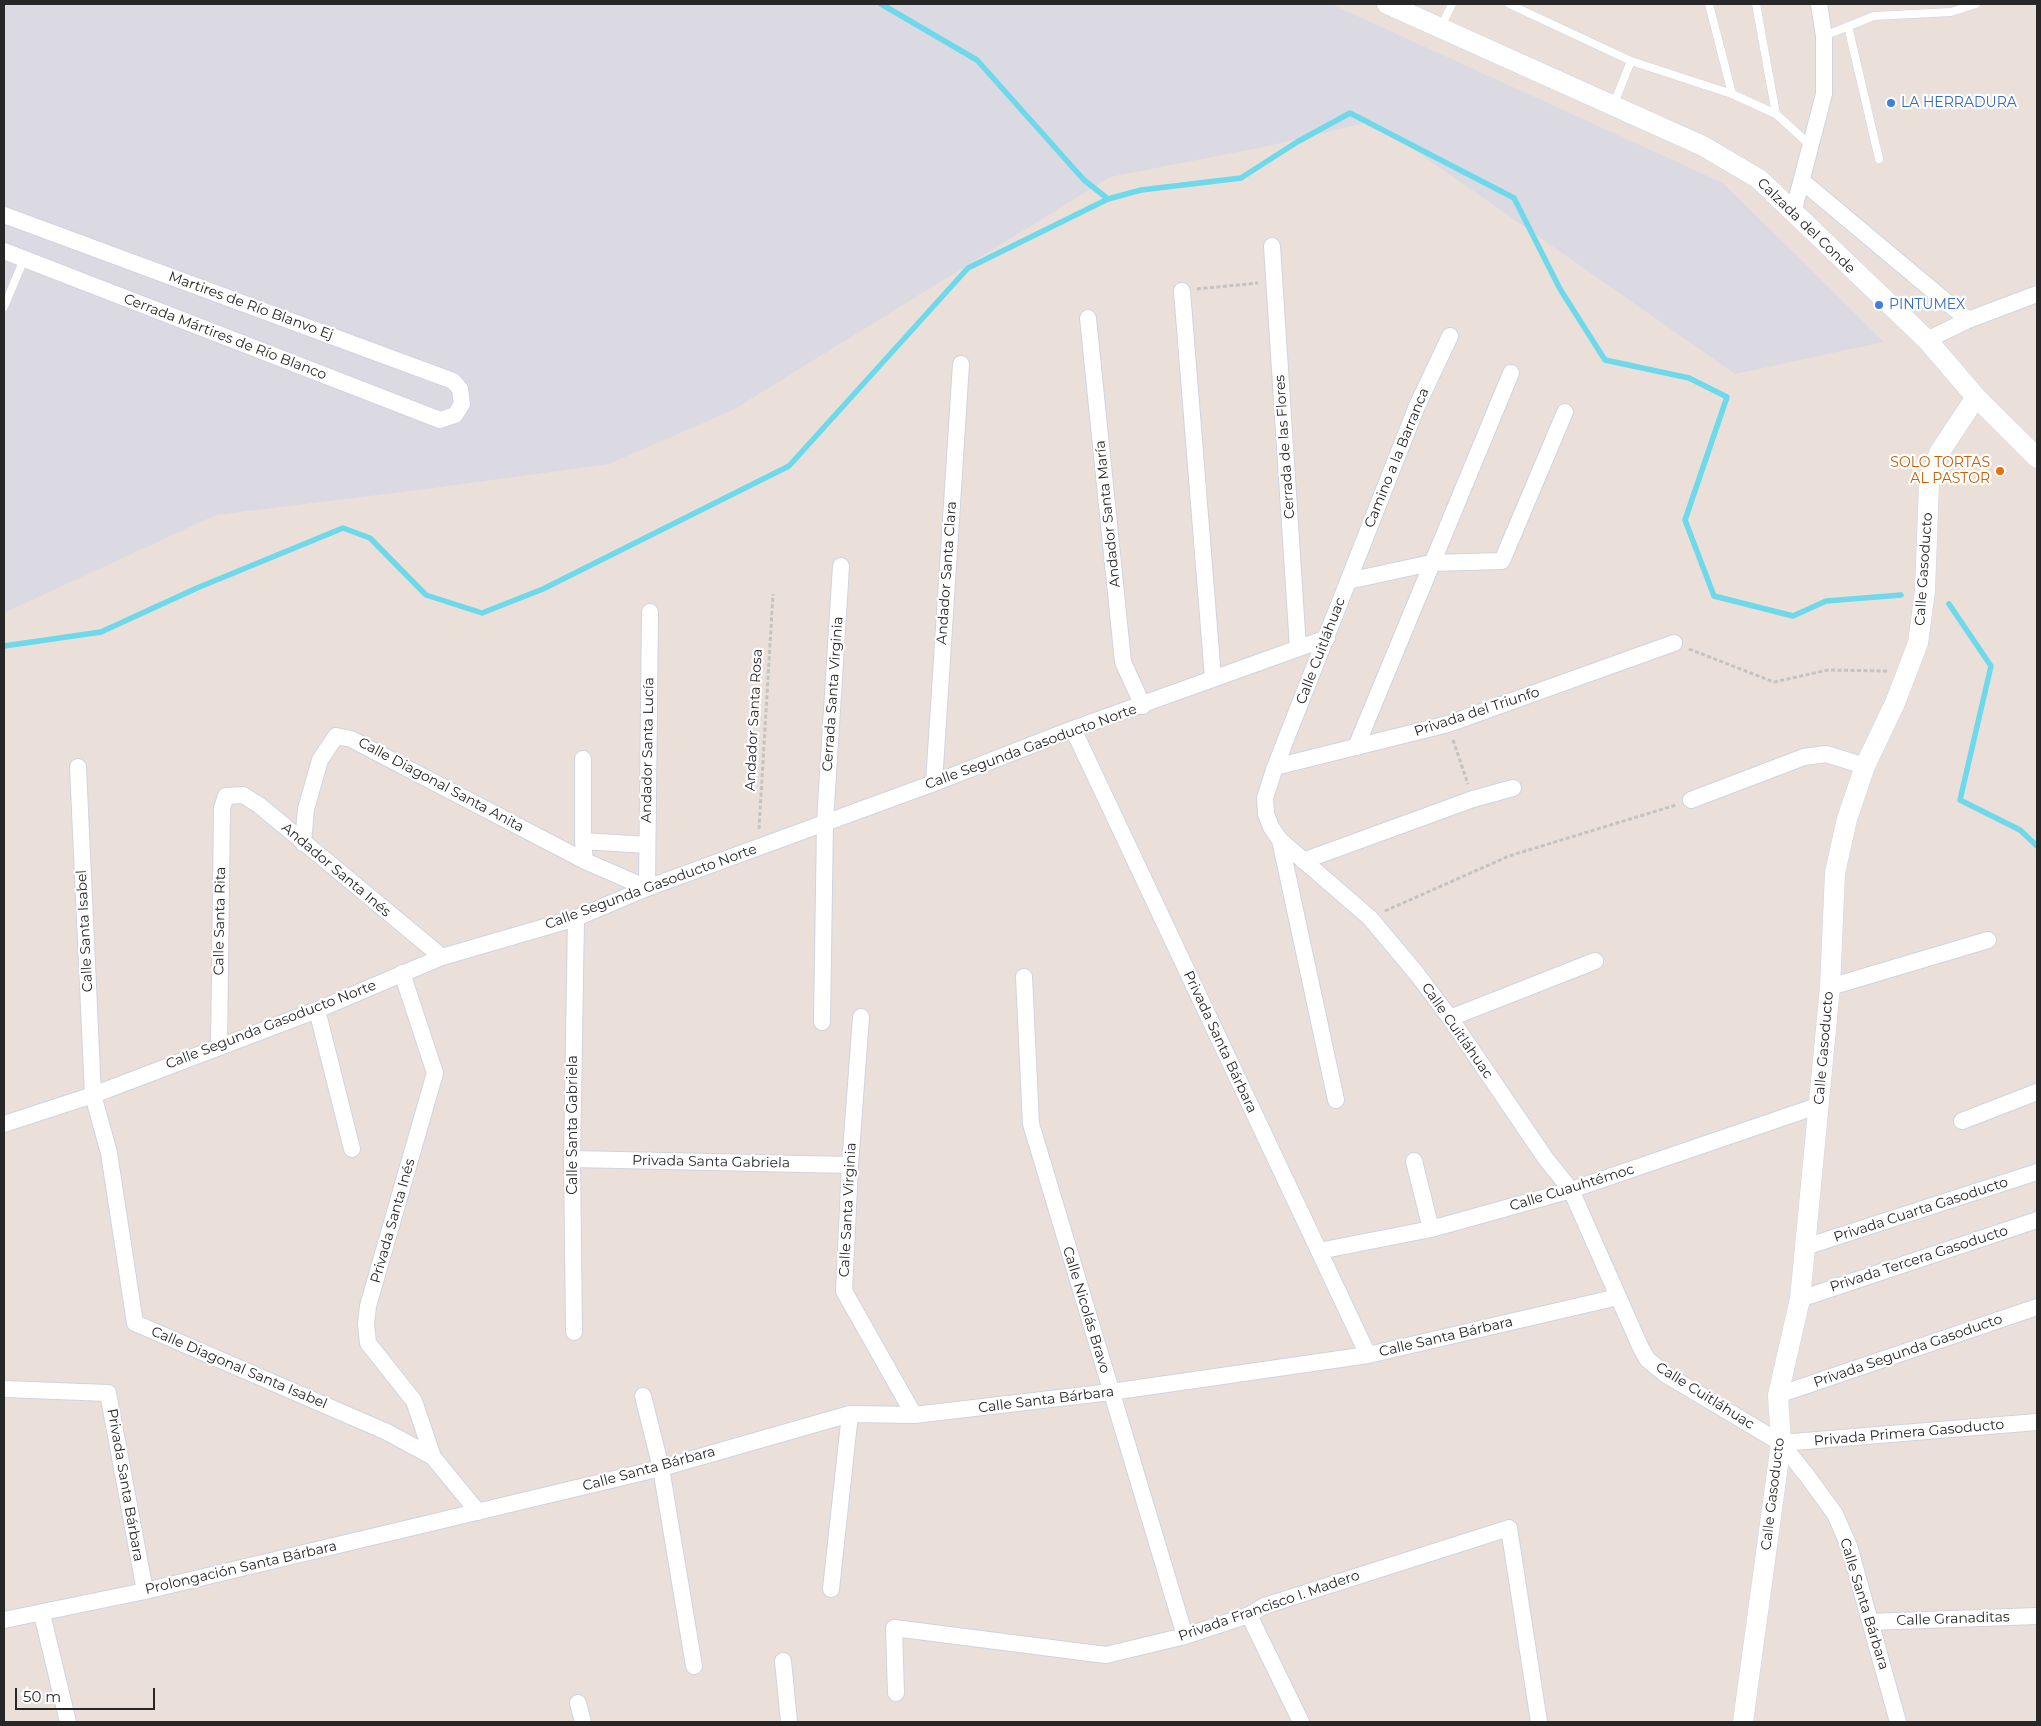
<!DOCTYPE html>
<meta charset="utf-8">
<style>
body{margin:0}
#map{position:relative;width:2041px;height:1726px;overflow:hidden;background:#eae0d9;font-family:Montserrat,sans-serif}
canvas{display:block}
.frame{position:absolute;inset:0;border:5px solid #272727;pointer-events:none}
.scale{position:absolute;left:15px;top:1688px;width:140px;height:22px;box-sizing:border-box;border:2px solid #272727;border-top:0;padding-left:6px;font-size:15px;line-height:18px;white-space:nowrap;color:#272727;-webkit-text-stroke:4px #fff;paint-order:stroke}
</style>
<div id="map">
<canvas width="2041" height="1726"></canvas>
<div class="frame"></div>
<div class="scale">50 m</div>
</div>
<script>
const c = document.querySelector('canvas').getContext('2d');
c.lineJoin = 'round';
function paint(path, color) { c.fillStyle = color; c.fill(path, 'evenodd'); }
const poly = rows => new Path2D(rows.map(r => 'M' + r).join(''));
function stroke(path, color, width, dash) { c.strokeStyle = color; c.lineWidth = width; c.lineCap = dash ? 'butt' : 'round'; c.setLineDash(dash || []); c.stroke(path); }
function label(font, color, halo, rows, align = 'center') {
  c.font = font + ' Montserrat,sans-serif'; c.lineWidth = 4.5; c.setLineDash([]); c.textBaseline = 'middle'; c.strokeStyle = halo; c.fillStyle = color; for (const [text, x, y, turn = 0] of rows) {
    c.save(); c.translate(x, y); c.rotate((+turn || 0) * Math.PI / 180); c.textAlign = isNaN(turn) ? turn : align; if (halo) c.strokeText(text, 0, 0); c.fillText(text, 0, 0); c.restore();
  }
}
const industrial = poly([
 [4,4,1331,4,1723,183,1884,342,1735,374,1373,121,1264,147,1110,177,733,410,609,464,434,488,216,515,4,613]
]);
const stream = poly([
 [881,4,977,60,1084,180,1108,199],
 [1949,604,1991,666,1960,800,2020,830,2037,846],
 [4,646,101,632,197,588,343,528,370,538,426,595,482,613,543,589,789,466,968,268,1108,199,1141,190,1241,178,1297,142,1350,113,1514,198,1560,289,1605,360,1689,378,1727,397,1685,520,1714,596,1793,616,1826,601,1901,595]
]);
const path = poly([
 [1197,289,1258,283],
 [1689,649,1774,682,1828,670,1887,671],
 [1453,740,1468,784],
 [759,829,773,594],
 [1385,911,1509,856,1676,805]
]);
const service = poly([
 [1509,4,1631,61,1732,94,1776,114,1811,146],
 [1709,4,1732,94],
 [1756,4,1776,114],
 [1848,26,1879,159],
 [1441,27,1452,4],
 [1824,36,1874,16,1951,12,1976,4],
 [1613,106,1631,61],
 [4,307,24,259]
]);
const minor = poly([
 [1802,181,1968,320],
 [1793,213,1824,94,1824,36,1819,4],
 [4,215,453,381,460,389,462,404,455,415,440,420,4,251],
 [1272,246,1298,648],
 [1182,291,1213,678],
 [1088,318,1123,662,1143,706],
 [1450,336,1417,406,1275,767,1265,798,1266,814,1271,827,1280,840,1370,918,1417,974,1450,1018,1546,1159,1571,1190,1640,1346,1647,1359,1665,1374,1781,1443,1808,1477,1835,1514,1849,1546,1898,1722],
 [1927,340,1968,320,2037,294],
 [1348,581,1431,563,1502,561,1565,412],
 [1073,729,1368,1355],
 [1356,747,1511,373],
 [583,759,583,841,585,861],
 [78,767,93,1095,109,1153,135,1323,387,1432,433,1457,478,1512],
 [1275,767,1448,724,1674,643],
 [934,783,961,364],
 [1691,800,1804,757,1826,754,1865,766],
 [1280,840,1336,1100],
 [583,841,647,845],
 [303,843,306,809,320,760,336,736,351,739,585,861,647,888,650,612],
 [1303,861,1473,799,1513,788],
 [402,973,435,1073,368,1306,366,1324,368,1343,414,1401,433,1457],
 [1024,977,1031,1124,1185,1636],
 [1830,987,1988,940],
 [317,1010,352,1149],
 [861,1017,850,1165,844,1291,914,1415],
 [1450,1018,1595,961],
 [822,1022,825,822,841,566],
 [219,1047,222,808,226,796,243,795,259,805,442,957],
 [1962,1121,2037,1092],
 [4,1124,93,1095,317,1010,442,957,576,918,647,888,934,783,1073,729,1327,638],
 [572,1159,850,1165],
 [1414,1161,1431,1229],
 [1805,1247,2037,1172],
 [1319,1251,1431,1229,1571,1190,1820,1105],
 [1800,1299,2037,1220],
 [574,1332,572,1159,576,918],
 [4,1389,108,1393,145,1591],
 [1778,1395,2037,1307],
 [643,1396,661,1468,694,1666],
 [1781,1443,2037,1422],
 [831,1589,850,1414],
 [42,1614,68,1722],
 [1249,1615,1301,1722],
 [4,1620,145,1591,661,1468,850,1414,914,1415,1111,1392,1368,1355,1618,1297],
 [1870,1622,2037,1616],
 [783,1661,789,1722],
 [896,1693,894,1628,1106,1655,1185,1636,1249,1615,1264,1606,1509,1528,1539,1722],
 [578,1703,583,1722]
]);
const tertiary = poly([
 [1387,4,1703,146,1759,179,1927,340,1976,397,2037,458],
 [1743,1722,1781,1443,1778,1395,1800,1299,1830,987,1835,873,1847,819,1865,766,1895,703,1918,643,1925,591,1929,484,1939,453,1976,397]
]);
const markers = [
 [1891,103,5,"#3f7fe0"],
 [1879,305,5,"#3f7fe0"],
 [2000,471,5,"#e8710a"]
];
const shopNames = [
 ["LA HERRADURA",1901,103],
 ["PINTUMEX",1889,305]
];
const streetNames = [
 ["Calzada del Conde",1806,226,44],
 ["Martires de Río Blanvo Ej",251,306,20],
 ["Cerrada Mártires de Río Blanco",225,337,21],
 ["Cerrada de las Flores",1285,447,-94],
 ["Camino a la Barranca",1397,458,-68],
 ["Andador Santa María",1108,514,-96],
 ["Calle Gasoducto",1924,569,-86],
 ["Andador Santa Clara",947,573,-86],
 ["Calle Cuitláhuac",1321,651,-69],
 ["Cerrada Santa Virginia",833,694,-86],
 ["Privada del Triunfo",1477,712,-18],
 ["Andador Santa Rosa",754,720,-87],
 ["Calle Segunda Gasoducto Norte",1031,747,-20],
 ["Andador Santa Lucía",648,750,-89],
 ["Calle Diagonal Santa Anita",441,785,28],
 ["Andador Santa Inés",336,870,40],
 ["Calle Segunda Gasoducto Norte",651,887,-20],
 ["Calle Santa Rita",220,921,-89],
 ["Calle Santa Isabel",85,931,-93],
 ["Calle Segunda Gasoducto Norte",271,1025,-21],
 ["Calle Cuitláhuac",1457,1031,55],
 ["Privada Santa Bárbara",1220,1042,65],
 ["Calle Gasoducto",1824,1048,-85],
 ["Calle Santa Gabriela",573,1125,-90],
 ["Privada Santa Gabriela",711,1162,1],
 ["Calle Cuauhtémoc",1572,1188,-17],
 ["Calle Santa Virginia",848,1210,-87],
 ["Privada Cuarta Gasoducto",1921,1210,-18],
 ["Privada Santa Inés",393,1221,-74],
 ["Privada Tercera Gasoducto",1919,1259,-18],
 ["Calle Nicolás Bravo",1086,1310,73],
 ["Calle Santa Bárbara",1446,1337,-13],
 ["Privada Segunda Gasoducto",1908,1351,-19],
 ["Calle Diagonal Santa Isabel",239,1368,23],
 ["Calle Cuitláhuac",1705,1396,32],
 ["Calle Santa Bárbara",1046,1400,-7],
 ["Privada Primera Gasoducto",1909,1433,-5],
 ["Calle Santa Bárbara",649,1469,-15],
 ["Privada Santa Bárbara",125,1485,80],
 ["Calle Gasoducto",1773,1494,-83],
 ["Prolongación Santa Bárbara",241,1568,-13],
 ["Calle Santa Bárbara",1864,1604,73],
 ["Privada Francisco I. Madero",1269,1606,-19],
 ["Calle Granaditas",1953,1619,-2]
];
const foodNames = [
 ["SOLO TORTAS",1990,463],
 ["AL PASTOR",1990,479]
];
paint(industrial, '#dbdae2');
stroke(stream, '#6dd9ea', 5.5);
stroke(service, '#ced4e0', 9);
stroke(minor, '#ced4e0', 18);
stroke(tertiary, '#ced4e0', 21);
stroke(path, '#c3c3c3', 3, [4, 2.5]);
stroke(service, '#fff', 8);
stroke(minor, '#fff', 16);
stroke(tertiary, '#fff', 20);
for (const [x, y, r, color] of markers) { const dot = new Path2D(); dot.arc(x, y, r, 0, 2 * Math.PI); c.fillStyle = color; c.fill(dot); stroke(dot, '#fff', 2); }
label('14px', '#366cbe', '#fff', shopNames, 'left');
label('14px', '#272727', '#fff', streetNames);
label('14px', '#c56008', '#fff', foodNames, 'right');
</script>
